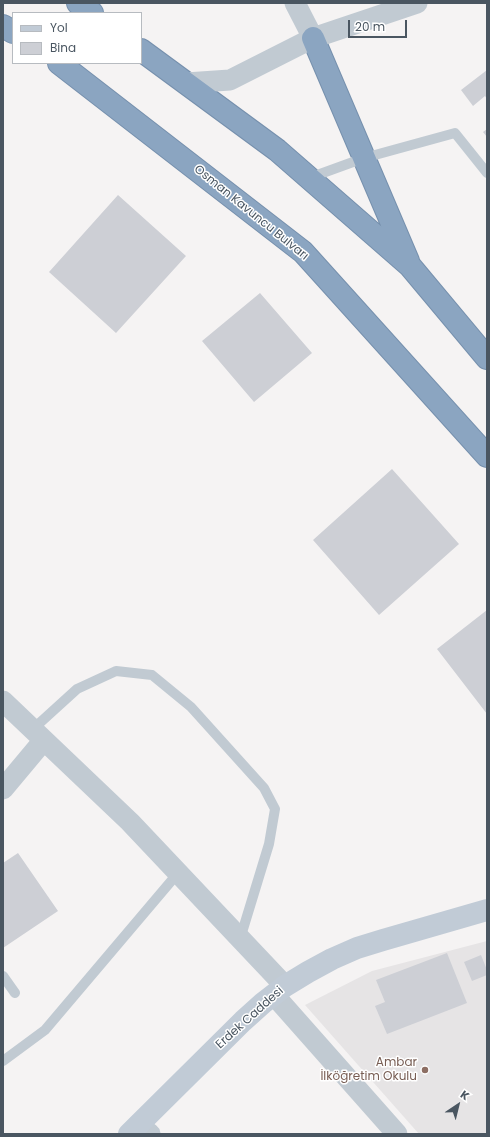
<!DOCTYPE html>
<meta charset="utf-8">
<style>
body{margin:0}
#map{position:relative;width:490px;height:1137px;overflow:hidden;background:#f5f3f3;font-family:Poppins,sans-serif}
canvas{display:block}
.frame{position:absolute;inset:0;border:4px solid #4a5661;pointer-events:none}
.legend{position:absolute;left:12px;top:12px;width:130px;height:52px;box-sizing:border-box;background:#fff;border:1px solid #b7bbc0;margin:0;padding:5px 7px;list-style:none;font-size:12px;color:#4a5661}
.legend li{display:flex;align-items:center;gap:8px;height:20px}
.legend b{width:20px;border:1px solid #b7bbc0}
.north{position:absolute;left:438px;top:1085px;width:40px;height:40px;-webkit-text-stroke:3px #fff;paint-order:stroke;rotate:35deg;font-size:11px;font-weight:700;line-height:16px;text-align:center;color:#4a5661}
.north::after{content:'';display:block;margin:auto;width:14px;height:18px;background:#4a5661;clip-path:polygon(50% 0,100% 100%,50% 72%,0 100%)}
.scale{position:absolute;left:348px;top:20px;width:59px;height:18px;box-sizing:border-box;border:2px solid #4a5661;border-top:0;padding-left:5px;font-size:12px;line-height:14px;white-space:nowrap;color:#4a5661;-webkit-text-stroke:3px #fff;paint-order:stroke}
</style>
<div id="map">
<canvas width="490" height="1137"></canvas>
<div class="frame"></div>
<ul class="legend">
<li><b style="height:5px;background:#c1cbd6"></b>Yol</li>
<li><b style="height:11px;background:#cdcfd5"></b>Bina</li>
</ul>
<div class="north">K</div>
<div class="scale">20 m</div>
</div>
<script>
const c = document.querySelector('canvas').getContext('2d');
c.lineJoin = 'round';
function paint(path, color) { c.fillStyle = color; c.fill(path, 'evenodd'); }
const poly = rows => new Path2D(rows.map(r => 'M' + r).join(''));
function stroke(path, color, width, dash) { c.strokeStyle = color; c.lineWidth = width; c.lineCap = dash ? 'butt' : 'round'; c.setLineDash(dash || []); c.stroke(path); }
function label(font, color, halo, rows, align = 'center') {
  c.font = font + ' Poppins,sans-serif'; c.lineWidth = 3; c.setLineDash([]); c.textBaseline = 'middle'; c.strokeStyle = halo; c.fillStyle = color; for (const [text, x, y, turn = 0] of rows) {
    c.save(); c.translate(x, y); c.rotate((+turn || 0) * Math.PI / 180); c.textAlign = isNaN(turn) ? turn : align; if (halo) c.strokeText(text, 0, 0); c.fillText(text, 0, 0); c.restore();
  }
}
const education = poly([
 [487,941,487,1134,419,1134,305,1005,372,971]
]);
const building = poly([
 [487,70,487,99,485,96,473,106,461,90],
 [487,129,487,137,483,132],
 [118,195,186,256,116,333,49,272],
 [260,293,312,353,254,402,202,341],
 [392,469,459,544,379,615,313,540],
 [487,610,487,714,437,649],
 [18,853,58,911,3,948,3,863],
 [447,953,467,1003,387,1034,375,1006,385,1002,376,980],
 [481,955,487,970,487,975,472,981,464,962]
]);
const lane = poly([
 [309,178,364,158,455,133,487,173],
 [33,729,77,689,116,671,152,675,191,707,264,788,275,809,269,844,240,939],
 [3,976,15,993],
 [3,1061,45,1030,178,873]
]);
const street = poly([
 [295,3,313,38],
 [186,83,230,80,313,38,417,3],
 [3,701,130,822,285,986],
 [3,789,44,740],
 [274,995,397,1134],
 [138,1125,150,1134]
]);
const secondary = poly([
 [129,1134,243,1021,263,1003,285,986,308,972,332,959,357,948,383,940,487,910]
]);
const highway = poly([
 [78,3,92,13],
 [3,26,13,32],
 [313,38,408,261],
 [141,50,277,150,410,266,487,358],
 [59,63,303,252,487,456]
]);
const markers = [
 [425,1070,4,"#8d6e63"]
];
const streetNames = [
 ["Osman Kavuncu Bulvarı",251,213,39],
 ["Erdek Caddesi",250,1018,-42]
];
const educationNames = [
 ["Ambar",417,1063],
 ["İlköğretim Okulu",417,1077]
];
paint(education, '#e6e4e5');
paint(building, '#cdcfd5');
stroke(highway, '#7690ad', 24);
stroke(lane, '#c1cad2', 10);
stroke(street, '#c1cad2', 21);
stroke(secondary, '#c1cbd6', 22);
stroke(highway, '#8ba5c1', 22);
for (const [x, y, r, color] of markers) { const dot = new Path2D(); dot.arc(x, y, r, 0, 2 * Math.PI); c.fillStyle = color; c.fill(dot); stroke(dot, '#fff', 1.5); }
label('12px', '#4a5661', '#fff', streetNames);
label('12px', '#785e54', '#fff', educationNames, 'right');
</script>
